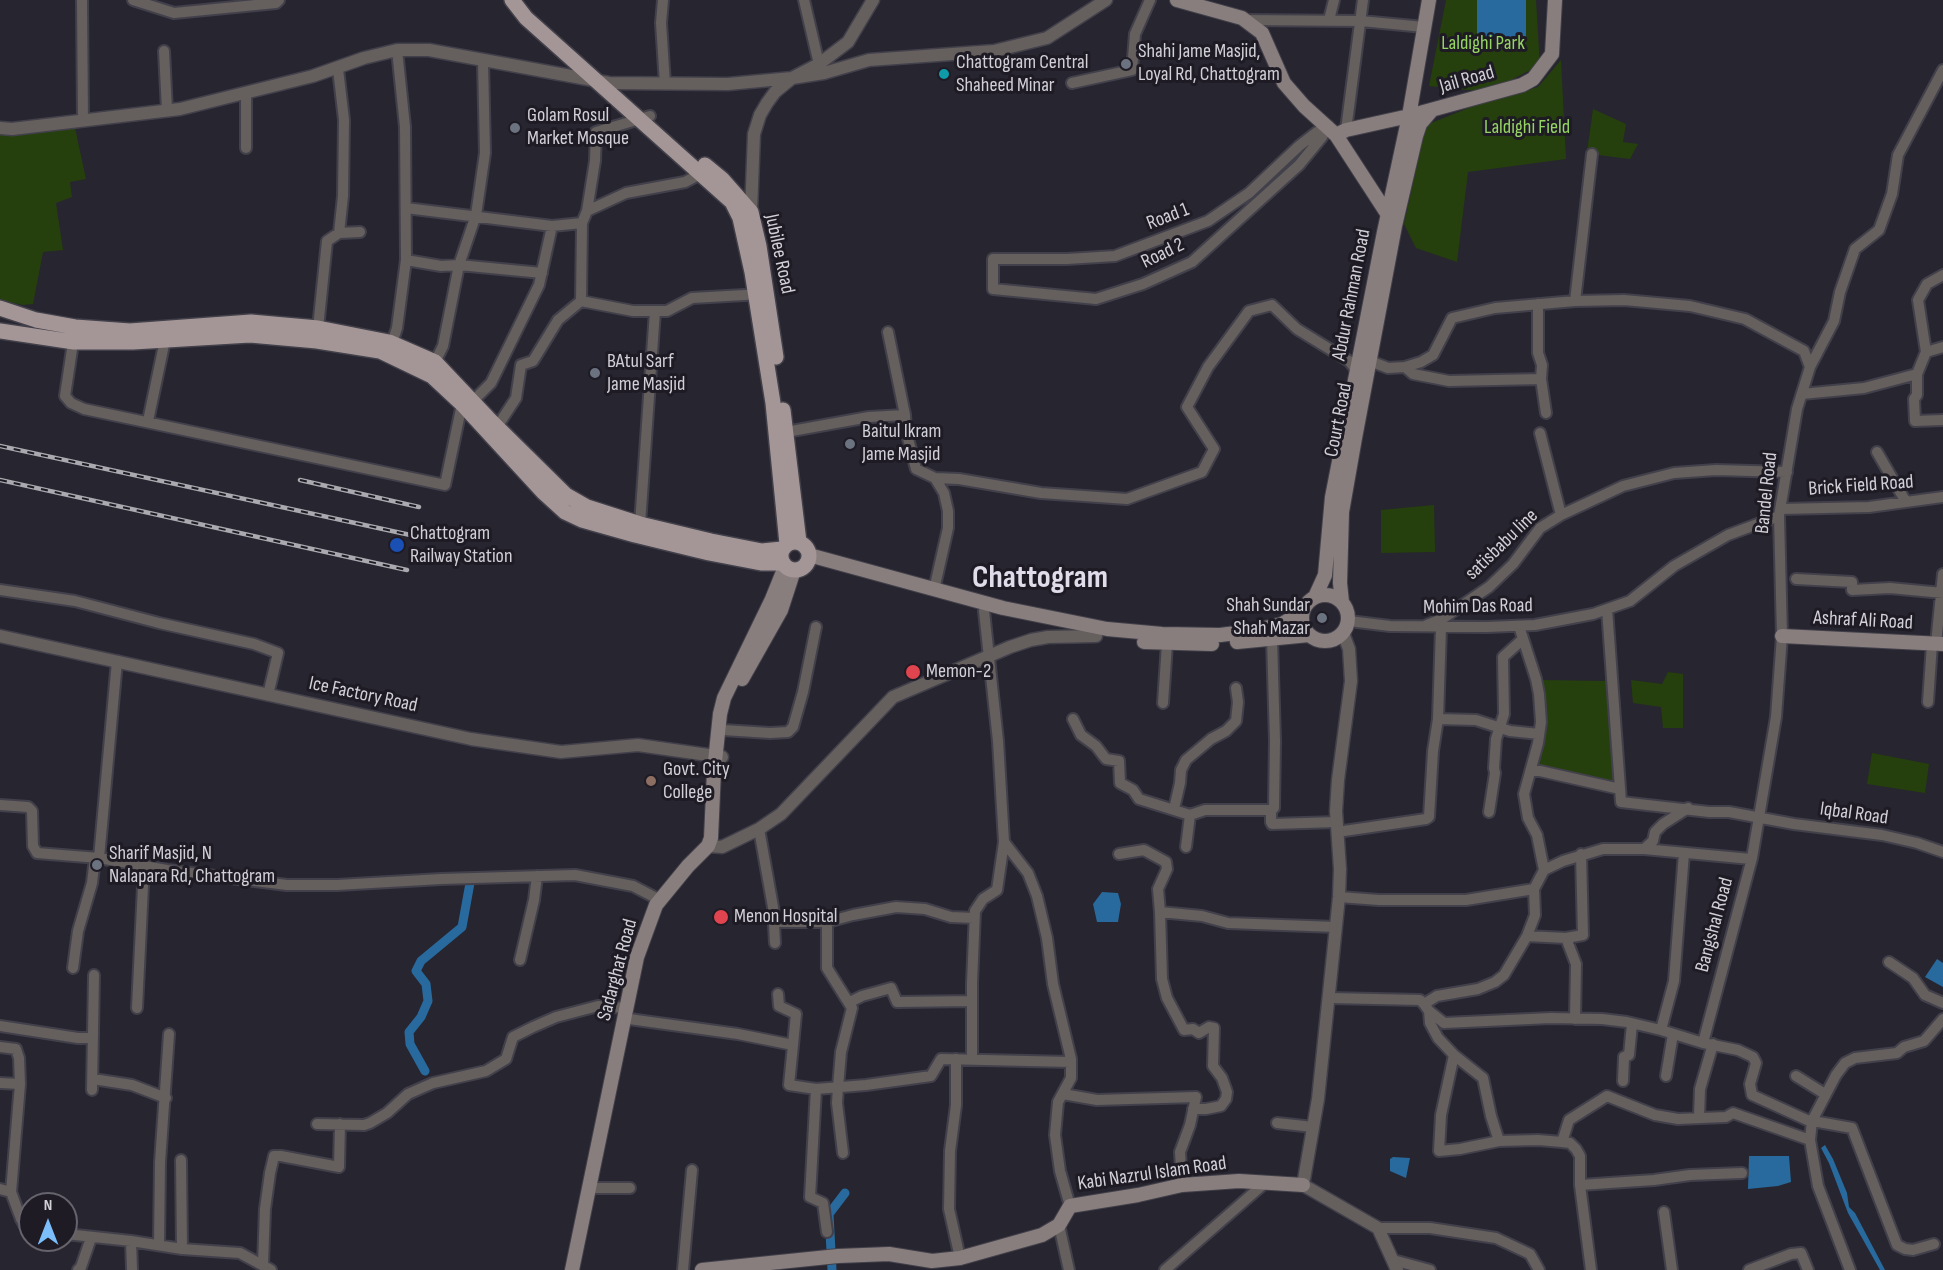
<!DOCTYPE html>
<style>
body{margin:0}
#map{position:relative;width:1943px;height:1270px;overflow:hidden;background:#27252f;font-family:"Sofia Sans Condensed",sans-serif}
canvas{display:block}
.north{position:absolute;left:18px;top:1192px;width:60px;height:60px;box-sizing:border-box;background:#1e1b25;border:2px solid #66636c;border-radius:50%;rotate:0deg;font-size:16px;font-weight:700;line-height:24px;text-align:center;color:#d2d0d7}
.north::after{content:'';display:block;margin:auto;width:21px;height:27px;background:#7cbef9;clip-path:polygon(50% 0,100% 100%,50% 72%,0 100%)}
</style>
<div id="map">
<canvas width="1943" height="1270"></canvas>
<div class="north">N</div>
</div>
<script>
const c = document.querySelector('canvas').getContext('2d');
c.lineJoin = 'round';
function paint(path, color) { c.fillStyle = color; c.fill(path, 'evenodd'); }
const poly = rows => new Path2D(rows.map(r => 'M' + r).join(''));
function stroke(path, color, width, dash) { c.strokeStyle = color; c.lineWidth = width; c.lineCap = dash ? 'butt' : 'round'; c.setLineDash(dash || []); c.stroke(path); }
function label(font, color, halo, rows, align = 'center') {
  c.font = font + ' "Sofia Sans Condensed",sans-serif'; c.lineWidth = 6; c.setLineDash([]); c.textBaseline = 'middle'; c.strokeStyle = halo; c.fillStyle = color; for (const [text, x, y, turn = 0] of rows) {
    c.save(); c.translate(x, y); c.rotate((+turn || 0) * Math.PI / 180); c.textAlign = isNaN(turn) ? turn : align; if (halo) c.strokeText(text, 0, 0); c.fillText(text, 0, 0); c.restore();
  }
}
const green = poly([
 [1446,0,1536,0,1540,65,1488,92,1429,86],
 [1561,60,1566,159,1468,172,1457,262,1416,248,1404,224,1426,125,1476,105,1538,87],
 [1593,109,1626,124,1623,142,1638,144,1630,159,1598,155,1594,149,1587,152],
 [74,123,86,179,70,182,72,197,56,203,63,250,43,252,33,304,23,305,0,300,0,132],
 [1434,505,1435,552,1381,553,1381,510],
 [1668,672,1683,674,1683,728,1663,728,1661,707,1633,703,1631,680,1662,684],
 [1539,680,1608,681,1614,783,1536,766],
 [1872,753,1929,764,1925,793,1867,784]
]);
const water = poly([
 [1477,0,1526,0,1526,47,1477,48],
 [1102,892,1118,893,1121,904,1118,922,1097,922,1093,904],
 [1937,959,1943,963,1943,987,1925,977],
 [1825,1145,1833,1159,1847,1193,1849,1207,1855,1213,1885,1270,1880,1270,1848,1213,1829,1163,1821,1148],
 [1749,1156,1789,1156,1791,1182,1778,1186,1748,1189],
 [1393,1157,1410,1158,1406,1178,1390,1171,1390,1159]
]);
const canal = poly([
 [425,1071,410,1044,409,1032,421,1017,428,1001,426,984,416,971,421,961,462,927,470,883],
 [832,1270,829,1214,845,1193]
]);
const minor = poly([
 [82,0,83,119],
 [133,0,174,13,276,3,279,0],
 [663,0,661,23,665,84],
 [804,0,819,64],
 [1245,20,1361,21,1424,27],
 [1329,20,1334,0],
 [164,51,167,110],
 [338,69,344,120,343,196,339,233],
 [1072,83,1132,70,1135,34,1150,0],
 [1346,130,1363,0],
 [1322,137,1299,165,1192,262,1143,284,1096,299,993,289,993,259,1067,259,1115,256,1208,221,1249,193,1299,146,1317,132,1322,137,1328,126],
 [246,148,246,94],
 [406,208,552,226,582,223,587,211,626,193,685,182,706,171],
 [587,211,595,161,596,132,650,116],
 [406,260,441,266,459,265,542,273],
 [581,301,633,311,667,311,692,298,762,294],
 [1575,301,1592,154],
 [318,328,327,241,339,233,360,232],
 [888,332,905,415],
 [74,336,65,396,71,403,84,409,445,485,462,404],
 [392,343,397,328,406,260,405,127,397,50],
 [1926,352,1918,300,1927,284,1943,275],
 [1370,361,1388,368,1405,367,1421,362,1433,355,1452,318,1495,308,1575,301,1624,300,1690,306,1745,319,1804,351,1810,367],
 [435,362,443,346,459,265,476,215,485,153,483,61],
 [1405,367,1413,374,1449,381,1541,379,1542,365,1538,353,1538,304],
 [1917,374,1917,395,1914,399,1915,421,1943,420],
 [1541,379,1546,413],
 [1802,394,1864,388,1917,374,1926,352,1943,347],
 [472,402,491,383,539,285,552,226],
 [148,421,165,340],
 [497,427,516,398,521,365,533,361,558,320,581,301,582,223],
 [786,432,869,417,905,415,906,431,916,469,935,478,944,493,948,511,948,528,934,590],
 [1540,433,1561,515],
 [1877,452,1906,502],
 [935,478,959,479,1041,493,1127,499,1202,472,1214,449,1187,407,1208,367,1249,311,1272,305,1297,329,1349,361,1357,371],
 [1781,509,1869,507,1943,497],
 [640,524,655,311],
 [1796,579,1852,582,1852,590,1890,588,1943,593],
 [0,590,75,601,159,623,254,644,278,653,268,695],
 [1607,609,1621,802,1709,812,1729,812,1794,824,1882,835,1917,843,1943,852],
 [984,611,998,741,1004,842,1028,873,1037,896,1047,938,1053,984,1071,1059,1071,1078,1058,1102,1055,1135,1060,1171,1070,1206],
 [1349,621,1390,626,1487,627,1535,625,1593,614,1630,601,1674,566,1728,535,1779,516],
 [1427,625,1442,619,1489,587,1513,564,1540,528,1561,515,1623,486,1674,473,1716,470,1787,472],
 [1519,626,1536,679,1539,694,1541,722,1538,743,1524,794,1528,818,1537,835,1544,870],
 [1272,639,1275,741,1274,808,1271,810,1271,822,1272,824,1337,822],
 [1936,644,1943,574],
 [1928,702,1932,644],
 [1163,703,1167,644],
 [1073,719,1081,735,1096,746,1106,759,1119,761,1120,783,1133,790,1139,799,1190,815,1205,810,1271,810],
 [1438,719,1476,720,1510,731,1539,734],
 [723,730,770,733,788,732,793,727,803,692,816,627],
 [1531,769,1620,789],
 [0,805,28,807,32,811,33,846,37,853,99,858,167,870,287,885,337,885,441,879,575,875,633,886,660,900],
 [1174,809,1180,783,1181,770,1186,760,1211,739,1226,731,1236,721,1238,702,1236,688],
 [1489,812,1495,773,1494,768,1496,739,1504,714,1503,657,1523,639],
 [759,829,773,907,775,943],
 [1337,832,1426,819,1429,817,1433,751,1438,719,1441,627],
 [1186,847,1190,815],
 [1644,849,1751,859],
 [1119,854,1144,850,1166,862,1167,869,1158,889,1160,912],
 [99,858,117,661],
 [1339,897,1379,900,1466,900,1534,889],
 [774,922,827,922,853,915,896,907,925,909,951,917,974,918],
 [827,922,827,968,852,1008,841,1052,838,1087,837,1103,843,1153],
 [1527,936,1566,938,1583,935,1581,854],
 [1566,938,1576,964,1575,1019],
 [520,960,534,900,537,876],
 [1889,962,1913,978,1925,995,1943,1003],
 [73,968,78,931,92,883,95,858],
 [778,994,779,1006,796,1014,793,1045],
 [1330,998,1420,1000,1424,1004],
 [850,1002,862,996,891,988,897,1002,972,1001],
 [1424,1004,1429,1011,1444,1023,1551,1018,1602,1019,1627,1022,1661,1030,1703,1043,1738,1050,1753,1057,1756,1063,1750,1084,1752,1095,1807,1120,1852,1128,1897,1245,1905,1249,1913,1250,1934,1244],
 [1424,1004,1437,996,1478,989,1495,982,1504,975,1527,936,1532,923,1535,915,1534,889,1544,870,1563,861,1603,849,1644,849,1653,841,1655,832,1663,824,1688,808],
 [137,1008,144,866],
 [1429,1011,1430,1023,1438,1038,1454,1055,1483,1078,1491,1116,1499,1141,1538,1140,1562,1142,1570,1143,1576,1149,1580,1156,1580,1185,1591,1270],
 [629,1019,738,1034,793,1045,789,1085,816,1089],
 [0,1026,78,1038,93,1038],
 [1661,1030,1674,981,1684,853],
 [1703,1043,1752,858,1776,717,1782,636,1779,516,1797,409,1810,367,1834,321,1840,292,1855,249,1879,230,1892,194,1898,155,1943,70],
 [0,1047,16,1049,19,1058,20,1084,11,1192],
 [1454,1055,1441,1115,1439,1151,1460,1149,1499,1141],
 [956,1059,956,1105,950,1151,949,1209,960,1258],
 [972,1059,972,983,975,911,983,899,997,890,1004,842],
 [1666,1076,1673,1034],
 [1796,1076,1825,1094],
 [93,1079,132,1085,166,1098],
 [1623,1081,1624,1057,1629,1055,1632,1024],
 [0,1083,20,1084],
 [92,1090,94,975],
 [1063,1094,1097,1100,1196,1097,1190,1125,1180,1152,1182,1185],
 [1193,1109,1206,1109,1221,1106,1226,1099,1227,1092,1222,1078,1213,1066,1214,1028,1209,1027,1199,1033,1193,1029,1184,1030,1167,998,1162,979,1160,912,1202,916,1228,923,1336,927],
 [1699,1117,1700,1089,1713,1044],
 [1277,1123,1313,1127],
 [317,1124,364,1125,370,1123,387,1113,408,1094,433,1083,486,1071,506,1059,513,1037,533,1027,556,1017,598,1006,626,1008],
 [1562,1142,1569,1120,1607,1096,1655,1115,1678,1119,1726,1117,1733,1113,1810,1140],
 [181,1160,182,1249],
 [1580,1185,1654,1180,1690,1175,1742,1173],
 [595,1188,630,1188],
 [0,1189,11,1192,21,1219,25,1226,30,1228],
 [1664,1212,1672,1270],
 [1059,1225,1069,1270],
 [1378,1228,1430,1228,1496,1238,1530,1254,1539,1270],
 [827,1232,823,1203,810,1197,816,1089,866,1085,931,1076,941,1059,1071,1062],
 [66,1234,131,1241,182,1249,240,1253,271,1270],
 [131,1241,132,1270],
 [159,1245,160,1162,169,1034],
 [1393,1260,1430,1270],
 [263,1264,265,1209,270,1173,274,1156,281,1156,339,1167,340,1124],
 [78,1270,81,1267,91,1238],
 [683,1270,692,1170],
 [1165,1270,1266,1182],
 [1749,1270,1791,1254,1801,1253,1808,1270],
 [1850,1270,1818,1186,1810,1140,1812,1121,1836,1075,1845,1063,1855,1058,1897,1053,1904,1047,1924,1041,1943,1019]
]);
const tertiary = poly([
 [0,128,12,129,180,109,313,76,364,58,397,50,429,50,609,83,728,84,792,78,824,73,869,60,994,51,1047,38,1106,0],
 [751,212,754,134,760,115,767,103,775,92,792,78,819,64,848,42,873,0],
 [1343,633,1349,649,1351,681,1338,780,1336,811,1340,869,1339,897,1318,1099,1303,1185,1378,1228,1397,1270],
 [0,636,471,739,561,752,638,745,722,757],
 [708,846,722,847,759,829,781,814,893,697,1010,647,1031,640,1048,637,1096,636]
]);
const secondary = poly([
 [1177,0,1242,18,1262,33,1284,83,1304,106,1336,135,1388,215],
 [1336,135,1346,130,1409,116,1522,85,1533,79,1552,54,1555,0],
 [809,555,1003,608,1107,629,1162,634,1220,635,1252,631,1282,624,1292,618,1305,606],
 '1302 618a23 23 0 1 1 46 0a23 23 0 1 1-46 0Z',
 [1315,597,1325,575,1332,497,1384,232,1409,116,1429,0],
 [1342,602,1340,583,1342,512,1355,438,1395,226,1416,136,1420,124,1432,110],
 [1782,636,1943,644],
 [1144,642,1212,644],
 [1237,642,1309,635],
 [742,679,781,610,794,570],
 [572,1270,637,957,656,905,688,866,708,846,711,838,714,771,720,714,724,698,772,599,785,567],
 [702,1270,838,1256,889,1254,932,1261,960,1258,1042,1235,1059,1225,1070,1206,1138,1195,1182,1185,1239,1181,1303,1185]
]);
const primary = poly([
 [512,0,526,18,732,202,740,218,752,272,773,403,787,544],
 [705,165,722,179,751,212,759,246,776,357],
 [0,308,36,320,75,327,130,331,251,322,318,328,389,342,435,362,488,418,566,495,587,507,640,524,711,541,762,551,782,549],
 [0,331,74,342,133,342,250,335,317,341,380,351,432,376,462,404,543,492,565,512,582,520,635,535,709,553,761,563,782,563],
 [783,410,799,542],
 '781 556a14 14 0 1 1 28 0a14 14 0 1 1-28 0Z'
]);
const rail = poly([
 [0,446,415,536],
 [0,480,407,570],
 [300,480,419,507]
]);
const markers = [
 [1126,64,6,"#6b7280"],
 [944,74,6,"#0f9aa8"],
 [515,128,6,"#6b7280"],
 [595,373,6,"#6b7280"],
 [850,444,6,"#6b7280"],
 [397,545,8,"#1a4fb4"],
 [1322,618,6,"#6b7280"],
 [913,672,8,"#e0444e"],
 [651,781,6,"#8d6e63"],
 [97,865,6,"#6b7280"],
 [721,917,8,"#e0444e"]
];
const parkNames = [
 ["Laldighi Park",1483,44],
 ["Laldighi Field",1527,128]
];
const poiNames = [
 ["Shahi Jame Masjid,",1138,52],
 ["Loyal Rd, Chattogram",1138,75],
 ["Chattogram Central",956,63],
 ["Shaheed Minar",956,86],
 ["Golam Rosul",527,116],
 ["Market Mosque",527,139],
 ["BAtul Sarf",607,362],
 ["Jame Masjid",607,385],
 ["Baitul Ikram",862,432],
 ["Jame Masjid",862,455],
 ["Chattogram",410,534],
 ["Railway Station",410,557],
 ["Shah Sundar",1310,606,"right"],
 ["Shah Mazar",1310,629,"right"],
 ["Memon-2",926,672],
 ["Govt. City",663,770],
 ["College",663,793],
 ["Sharif Masjid, N",109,854],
 ["Nalapara Rd, Chattogram",109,877],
 ["Menon Hospital",734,917]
];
const streetNames = [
 ["Jail Road",1467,80,-16],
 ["Road 1",1168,217,-21],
 ["Jubilee Road",779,254,78],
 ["Road 2",1163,254,-26],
 ["Abdur Rahman Road",1352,295,-79],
 ["Court Road",1339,420,-79],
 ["Brick Field Road",1861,486,-4],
 ["Bandel Road",1767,493,-84],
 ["satisbabu line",1502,545,-44],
 ["Mohim Das Road",1478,607,-1],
 ["Ashraf Ali Road",1863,621,3],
 ["Ice Factory Road",363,695,12],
 ["Iqbal Road",1854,814,8],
 ["Bangshal Road",1715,925,-75],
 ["Sadarghat Road",618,970,-75],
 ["Kabi Nazrul Islam Road",1152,1174,-8]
];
const townNames = [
 ["Chattogram",1040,579]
];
paint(green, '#25400d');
paint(water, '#286a9d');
stroke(canal, '#286a9d', 9);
stroke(minor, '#42404a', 14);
stroke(tertiary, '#42404a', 15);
stroke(secondary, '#42404a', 16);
stroke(primary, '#42404a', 18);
stroke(minor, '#655f5e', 10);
stroke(tertiary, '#655f5e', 12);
stroke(secondary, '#897e7e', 14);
stroke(primary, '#a49696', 15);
stroke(rail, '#aba9b0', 4.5);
stroke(rail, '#1e1b25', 2, [7]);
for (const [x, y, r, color] of markers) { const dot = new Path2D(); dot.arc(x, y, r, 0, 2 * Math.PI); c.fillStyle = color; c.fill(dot); stroke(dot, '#1e1b25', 2); }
label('20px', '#96d563', '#1e1b25', parkNames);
label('20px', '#d2d0d7', '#1e1b25', poiNames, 'left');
label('20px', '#d2d0d7', '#1e1b25', streetNames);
label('bold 32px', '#e0dcea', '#1e1b25', townNames);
</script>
